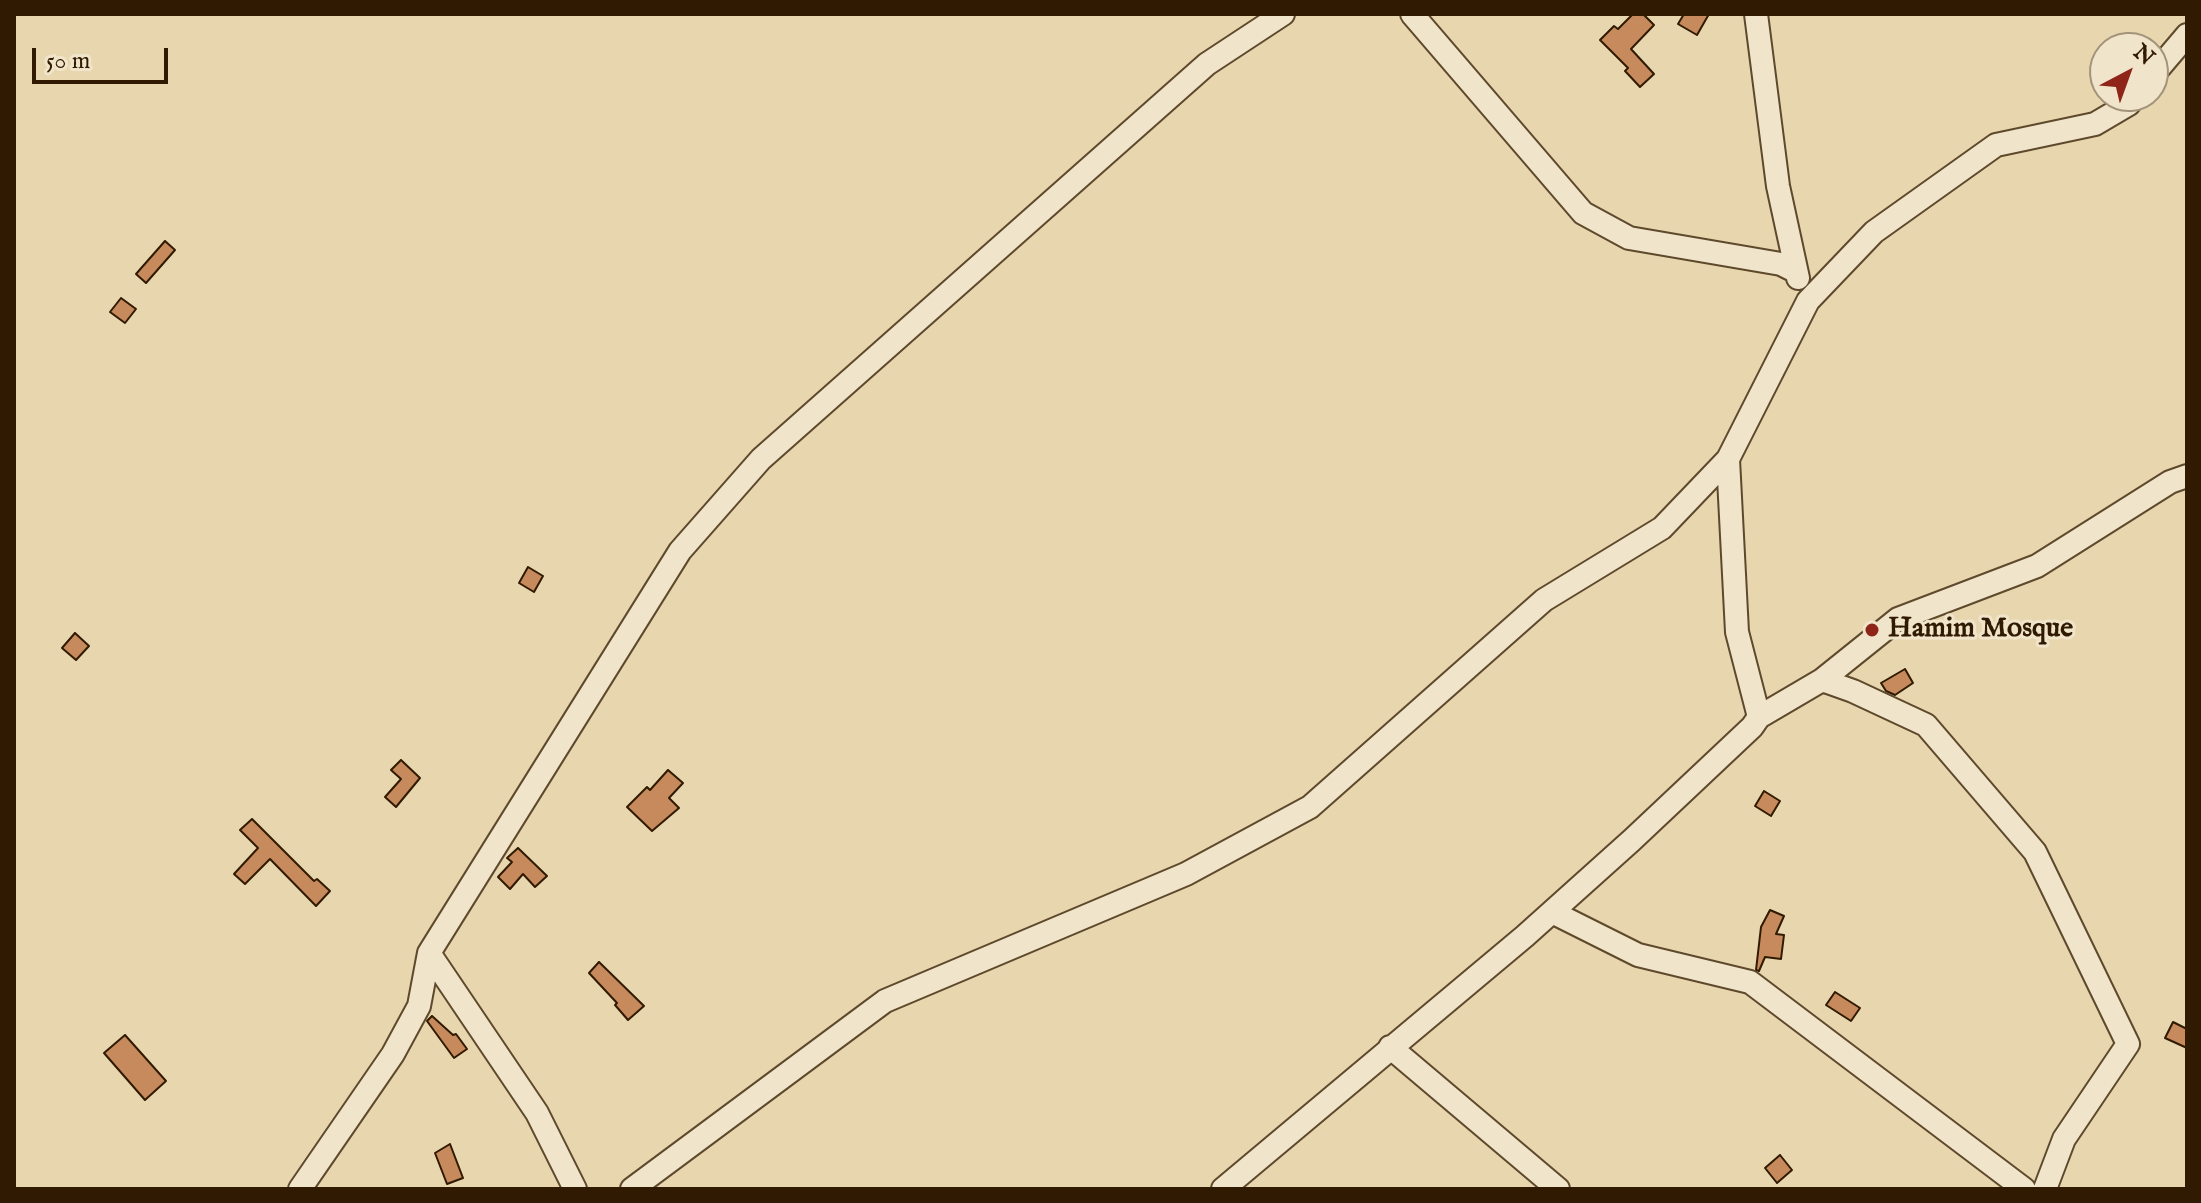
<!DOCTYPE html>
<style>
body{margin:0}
#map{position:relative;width:2201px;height:1203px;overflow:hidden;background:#e8d6ae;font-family:"IM FELL English",serif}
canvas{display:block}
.frame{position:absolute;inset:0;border:16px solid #301a01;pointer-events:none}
.north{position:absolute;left:2089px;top:32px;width:80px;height:80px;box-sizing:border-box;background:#f0e4ca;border:2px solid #a3937a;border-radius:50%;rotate:41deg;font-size:22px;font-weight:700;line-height:32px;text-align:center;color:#301a01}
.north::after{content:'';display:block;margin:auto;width:28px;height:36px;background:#8f2418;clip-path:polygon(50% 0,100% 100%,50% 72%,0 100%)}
.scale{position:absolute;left:32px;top:48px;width:136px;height:36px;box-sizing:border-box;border:4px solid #301a01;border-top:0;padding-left:10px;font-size:24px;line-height:28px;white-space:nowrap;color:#301a01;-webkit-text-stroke:6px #f0e4ca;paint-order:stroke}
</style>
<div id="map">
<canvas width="2201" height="1203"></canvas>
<div class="frame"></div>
<div class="north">N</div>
<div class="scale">50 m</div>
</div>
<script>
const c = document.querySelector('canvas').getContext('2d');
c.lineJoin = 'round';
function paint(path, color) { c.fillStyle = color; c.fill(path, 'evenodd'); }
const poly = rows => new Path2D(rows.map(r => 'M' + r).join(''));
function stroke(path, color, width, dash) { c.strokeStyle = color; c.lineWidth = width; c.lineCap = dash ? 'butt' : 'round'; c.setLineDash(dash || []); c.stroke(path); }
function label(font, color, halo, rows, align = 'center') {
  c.font = font + ' "IM FELL English",serif'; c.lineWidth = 6; c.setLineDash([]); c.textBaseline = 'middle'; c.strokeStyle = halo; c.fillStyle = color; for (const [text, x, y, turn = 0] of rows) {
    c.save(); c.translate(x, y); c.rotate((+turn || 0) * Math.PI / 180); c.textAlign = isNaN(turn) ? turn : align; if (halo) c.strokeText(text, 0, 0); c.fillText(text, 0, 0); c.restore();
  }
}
const building = poly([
 [1633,14,1643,14,1654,25,1631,49,1654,74,1640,87,1625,71,1628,68,1600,40,1614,26,1618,29,1633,14],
 [1684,14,1709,14,1697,35,1678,24,1684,14],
 [165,241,175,250,146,283,136,274,165,241],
 [121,298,136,309,125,323,110,312,121,298],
 [528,567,543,576,534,592,519,583,528,567],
 [75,633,89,646,76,660,62,648,75,633],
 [1905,669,1913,683,1895,695,1886,691,1881,683,1905,669],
 [401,760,420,778,396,807,385,797,401,779,391,770,401,760],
 [668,770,683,783,669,798,679,808,652,831,627,807,647,787,650,790,668,770],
 [1764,791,1780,801,1771,816,1755,806,1764,791],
 [252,819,314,881,317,879,330,891,316,906,270,859,245,884,234,874,258,848,240,830,252,819],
 [518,848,547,876,535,887,523,874,510,889,498,877,512,862,507,858,518,848],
 [1770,910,1784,916,1776,934,1784,935,1781,959,1765,957,1759,971,1756,970,1761,927,1770,910],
 [599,962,644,1006,628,1020,615,1005,617,1003,589,973,599,962],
 [1835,992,1860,1008,1851,1021,1826,1005,1835,992],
 [432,1016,453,1035,456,1034,467,1049,454,1058,427,1021,432,1016],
 [2173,1022,2187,1029,2187,1048,2165,1038,2173,1022],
 [125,1035,166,1081,145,1100,104,1053,125,1035],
 [450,1144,463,1178,447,1184,435,1153,450,1144],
 [1780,1155,1792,1170,1777,1183,1765,1168,1780,1155]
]);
const minor = poly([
 [1412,14,1583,213,1629,238,1781,264,1795,271],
 [1756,14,1778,186,1798,278],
 [2153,75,2187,35],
 [1822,680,1853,691,1926,725,2035,852,2128,1044,2064,1139,2045,1189],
 [1759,717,1737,632,1728,459,1808,301,1874,232,1996,145,2095,124,2129,104,2135,96],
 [1552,912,1638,955,1750,982,2024,1189],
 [429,953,537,1113,575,1189],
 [1390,1047,1558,1189],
 [300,1189,393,1054,419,1006,429,953,680,551,761,459,1207,64,1283,14],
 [632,1189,885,1001,1186,874,1310,807,1544,600,1662,528,1728,459],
 [1223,1189,1525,936,1632,840,1752,727,1759,717,1822,680,1898,619,2037,566,2170,482,2187,476]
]);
const markers = [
 [1872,630,8,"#8f2418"]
];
const poiNames = [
 ["Hamim Mosque",1888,630]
];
paint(building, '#c78a5d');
stroke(building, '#301a01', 2);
stroke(minor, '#5e492c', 26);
stroke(minor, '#f0e4ca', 22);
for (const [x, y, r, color] of markers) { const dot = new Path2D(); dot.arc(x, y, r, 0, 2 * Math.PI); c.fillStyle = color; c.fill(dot); stroke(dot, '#f0e4ca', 3); }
label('bold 28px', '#301a01', '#f0e4ca', poiNames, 'left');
</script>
